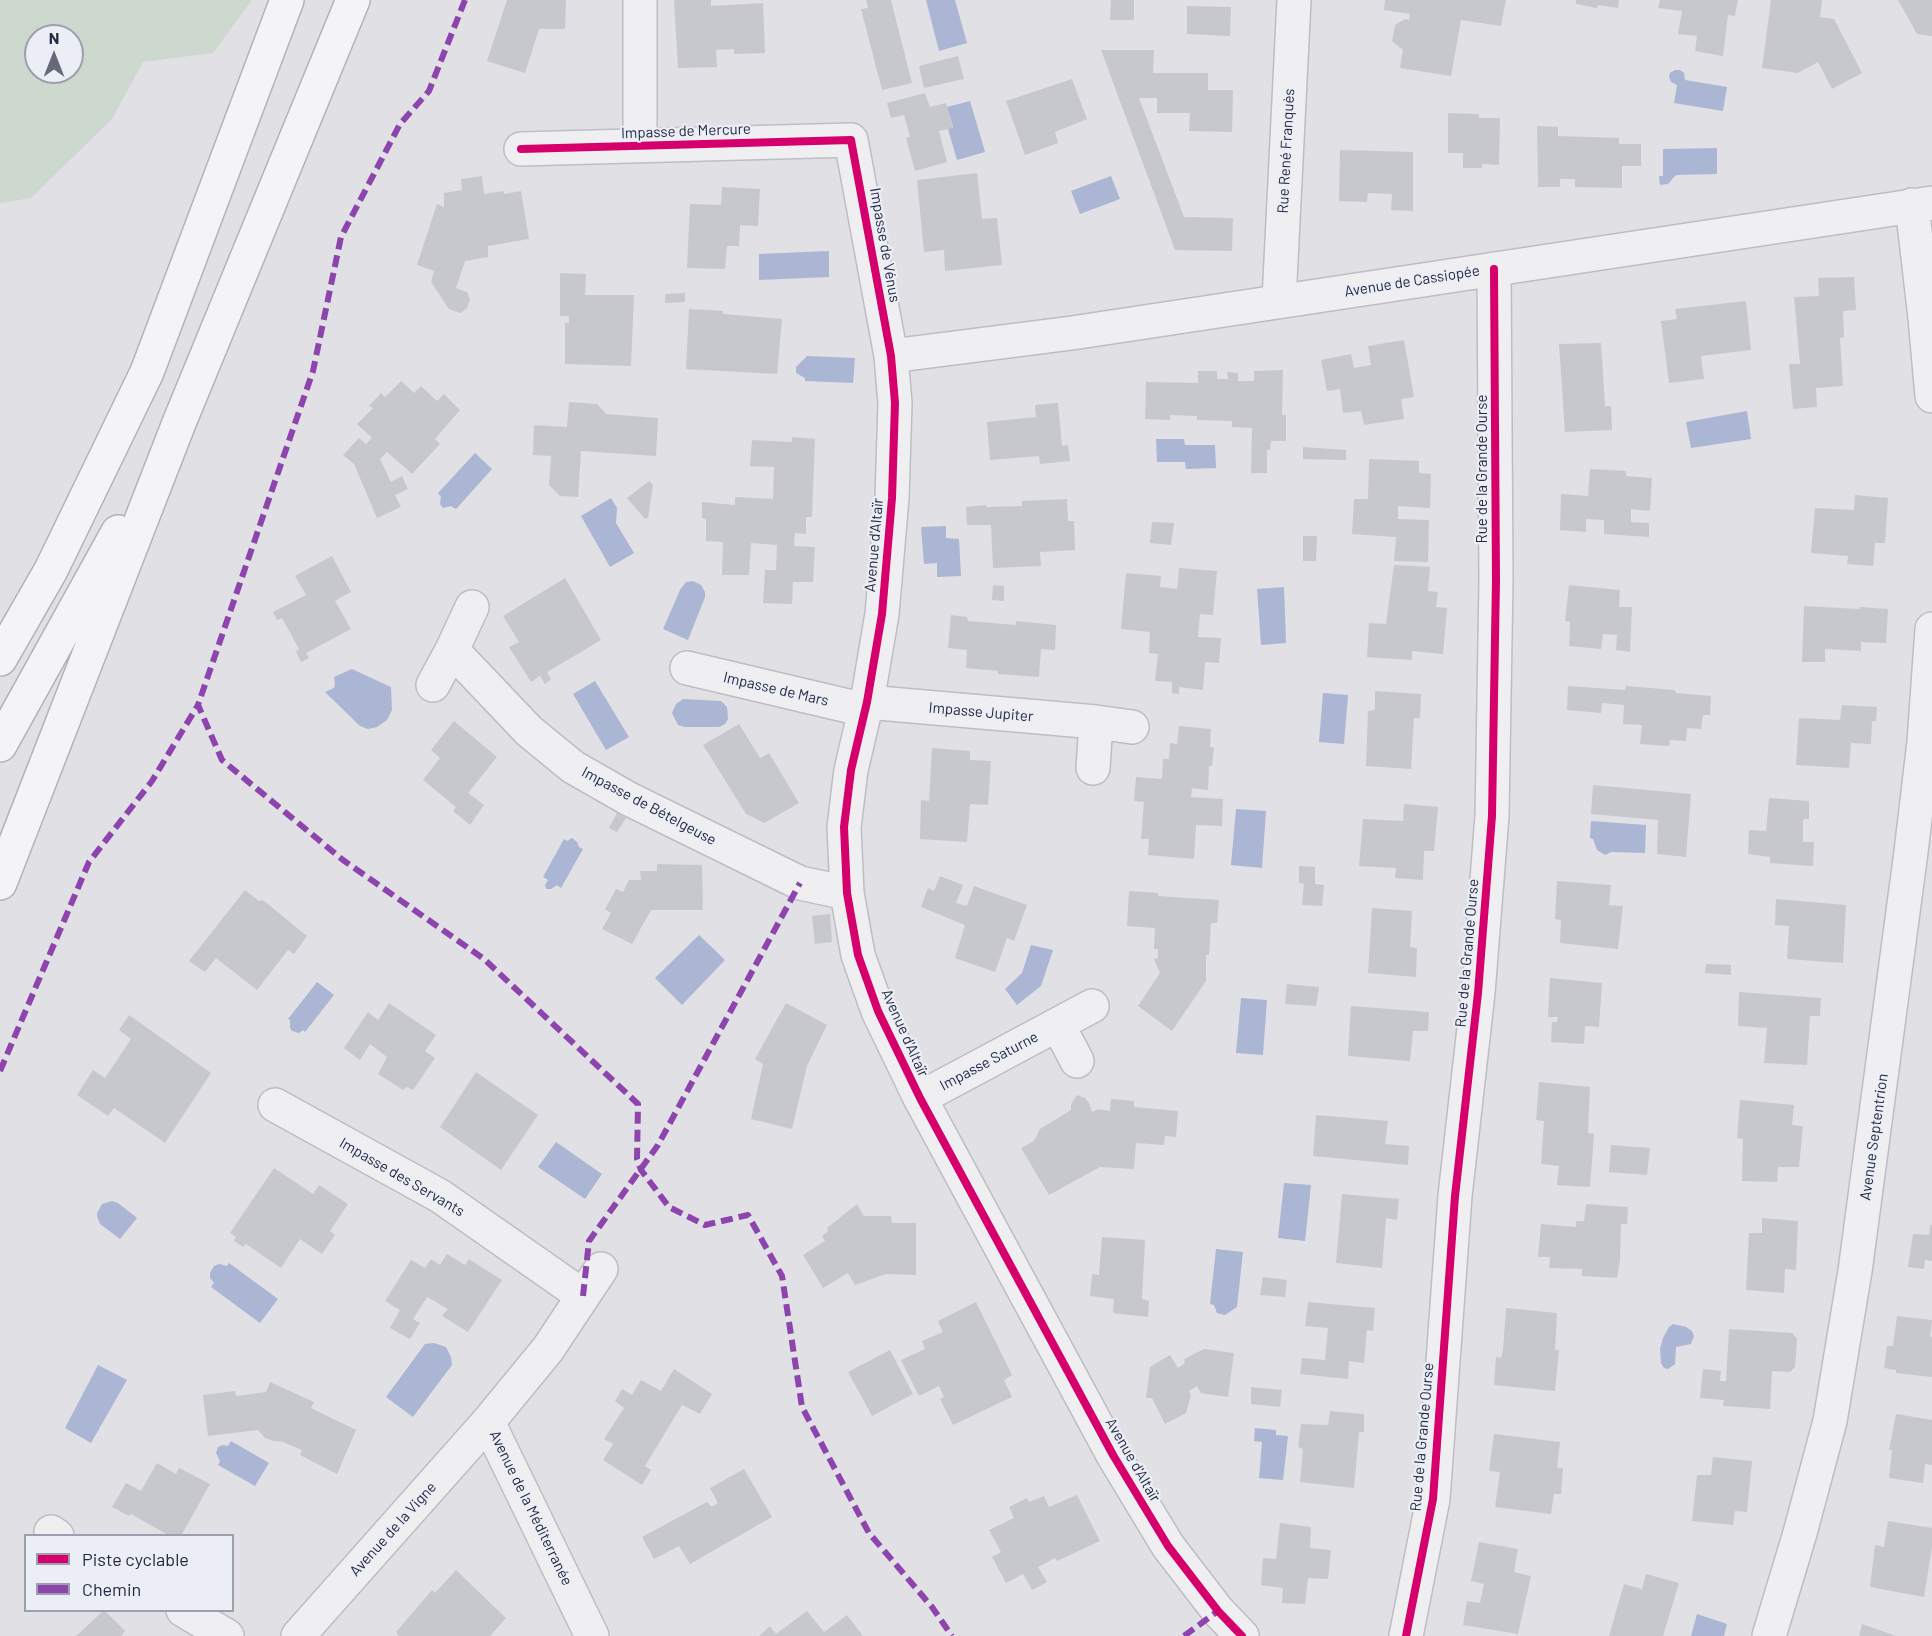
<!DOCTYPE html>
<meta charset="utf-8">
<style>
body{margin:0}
#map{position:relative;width:1932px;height:1636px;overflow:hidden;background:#e0e0e5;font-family:Barlow,sans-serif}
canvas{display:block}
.legend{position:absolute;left:24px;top:1534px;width:210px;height:78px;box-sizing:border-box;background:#eceef6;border:2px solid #9c9fad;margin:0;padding:8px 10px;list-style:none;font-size:18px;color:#252940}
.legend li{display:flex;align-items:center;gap:12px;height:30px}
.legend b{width:30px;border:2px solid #9c9fad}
.north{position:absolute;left:24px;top:24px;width:60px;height:60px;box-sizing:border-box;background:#eceef6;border:2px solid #9c9fad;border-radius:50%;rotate:0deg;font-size:16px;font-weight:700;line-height:24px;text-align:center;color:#252940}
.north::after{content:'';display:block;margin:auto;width:21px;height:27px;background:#66697a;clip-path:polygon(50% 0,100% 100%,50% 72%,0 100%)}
</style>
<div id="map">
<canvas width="1932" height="1636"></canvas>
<ul class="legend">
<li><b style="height:8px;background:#d6006c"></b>Piste cyclable</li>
<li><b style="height:8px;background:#8e44ad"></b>Chemin</li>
</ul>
<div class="north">N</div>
</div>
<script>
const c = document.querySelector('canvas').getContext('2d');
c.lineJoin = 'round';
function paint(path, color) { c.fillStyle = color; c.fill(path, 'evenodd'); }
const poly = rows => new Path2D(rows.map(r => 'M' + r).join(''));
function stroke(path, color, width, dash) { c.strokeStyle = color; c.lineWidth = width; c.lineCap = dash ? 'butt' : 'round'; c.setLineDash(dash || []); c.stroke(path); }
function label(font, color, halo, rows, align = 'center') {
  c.font = font + ' Barlow,sans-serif'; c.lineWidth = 4.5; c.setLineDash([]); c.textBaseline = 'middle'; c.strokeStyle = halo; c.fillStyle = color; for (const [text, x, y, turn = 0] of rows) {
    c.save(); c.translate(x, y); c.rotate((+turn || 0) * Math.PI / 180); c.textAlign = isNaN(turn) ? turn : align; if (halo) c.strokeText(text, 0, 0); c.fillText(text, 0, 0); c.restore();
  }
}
const green = poly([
 [0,0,252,0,213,53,143,62,112,119,31,198,0,203],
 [36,36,72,36,72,72,36,72]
]);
const water = poly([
 [926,0,955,0,967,43,939,51],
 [1675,70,1680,70,1684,73,1685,80,1727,87,1723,111,1674,103,1677,85,1671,82,1669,77,1670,73],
 [970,101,985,152,957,160,948,129,953,127,947,107],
 [1717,148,1717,174,1676,175,1668,184,1660,185,1659,176,1663,176,1663,149],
 [1111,176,1120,199,1080,214,1071,191],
 [829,251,829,277,759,280,759,254],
 [807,356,855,358,853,383,805,381,805,378,796,373,796,367],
 [1747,411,1751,439,1691,448,1686,422],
 [1156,439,1184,439,1185,445,1215,445,1216,468,1186,469,1185,462,1157,462],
 [475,453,492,469,456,509,451,506,443,508,440,504,441,497,438,493],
 [611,498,617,508,616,523,634,553,610,567,581,516],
 [946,526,946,538,959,539,961,576,937,577,937,563,924,564,921,527],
 [693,581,701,585,705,592,705,597,688,640,663,629,680,590,686,582],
 [1284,587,1286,643,1261,645,1257,589],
 [352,669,391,687,392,710,387,720,377,727,368,729,360,726,325,692,334,688,335,683,334,677],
 [595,681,629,737,606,750,573,694],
 [1323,693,1348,695,1344,744,1319,742],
 [683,699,721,701,727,707,728,719,725,724,719,727,685,727,678,725,672,713,676,704],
 [1236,809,1266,811,1262,868,1231,865],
 [1591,821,1646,825,1645,853,1611,852,1605,855,1597,850,1593,839,1590,838],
 [572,838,577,842,579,847,583,849,561,888,557,885,551,889,546,889,545,885,548,880,543,877,564,839,567,841],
 [699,935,725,960,682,1005,655,978],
 [1031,945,1053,950,1041,986,1017,1005,1005,989,1022,973],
 [317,982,334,995,305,1032,303,1030,299,1033,292,1031,290,1028,290,1020,288,1019],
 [1241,998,1267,1000,1263,1055,1236,1053],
 [556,1142,602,1174,585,1199,538,1167],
 [1284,1183,1311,1185,1305,1241,1278,1238],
 [112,1201,118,1203,137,1218,120,1239,100,1224,97,1216,97,1213,102,1204],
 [1216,1249,1243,1252,1237,1307,1225,1315,1217,1313,1214,1305,1210,1304],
 [229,1263,278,1299,260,1323,211,1287,214,1283,210,1278,210,1273,214,1266,219,1264,227,1266],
 [1673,1324,1686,1327,1692,1331,1694,1336,1691,1344,1676,1347,1675,1364,1668,1369,1664,1368,1661,1363,1660,1349,1663,1338,1669,1327],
 [434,1343,446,1347,451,1357,452,1365,413,1417,386,1397,425,1344],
 [98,1365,127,1380,91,1443,65,1428],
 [1255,1428,1276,1430,1276,1435,1288,1436,1283,1480,1259,1478,1262,1442,1254,1441],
 [231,1441,269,1463,255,1486,218,1465,220,1461,216,1453,218,1447,223,1445,228,1446],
 [1697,1614,1727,1624,1724,1636,1691,1636]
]);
const building = poly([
 [507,0,566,0,565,29,539,29,525,73,487,61],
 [674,0,711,0,711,6,763,3,765,53,734,54,734,49,716,50,717,67,678,68],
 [866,0,891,0,912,83,882,90,861,9,868,8],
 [1111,0,1134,0,1134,20,1110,20],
 [1385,0,1506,0,1501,26,1461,20,1451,76,1400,68,1403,49,1400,48,1392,41,1395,25,1405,19,1409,20,1410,14,1384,10],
 [1576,0,1619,0,1618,8,1598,5,1597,8,1576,4],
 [1660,0,1738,0,1735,16,1728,15,1723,56,1695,51,1697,36,1678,34,1682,11,1658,8],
 [1771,0,1822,0,1820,17,1834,19,1862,73,1832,89,1818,62,1798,73,1762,68],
 [1898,0,1932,0,1932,36,1917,34],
 [1187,6,1231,7,1230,36,1187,34],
 [1101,50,1154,50,1153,73,1208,73,1208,90,1233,90,1232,132,1189,131,1190,113,1157,113,1157,98,1139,98,1184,217,1233,218,1232,251,1175,250],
 [958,56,964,79,924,88,919,66],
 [1072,79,1087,119,1055,132,1058,143,1025,155,1006,101],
 [925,93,930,107,946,103,953,128,939,131,947,162,915,171,906,138,910,137,904,115,891,118,887,103],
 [1448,113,1479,114,1479,118,1500,118,1499,165,1482,164,1482,168,1463,168,1463,153,1448,153],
 [1537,126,1558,127,1558,136,1619,138,1619,144,1641,144,1641,166,1622,166,1622,188,1575,187,1575,179,1560,179,1560,187,1538,187],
 [1340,150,1413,152,1413,211,1391,210,1392,194,1368,193,1367,202,1339,201],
 [977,173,982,219,997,218,1002,265,945,271,944,250,924,252,917,180],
 [482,176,484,194,504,191,504,194,521,191,529,239,488,246,488,257,465,261,456,288,467,292,470,299,467,308,460,313,449,309,431,282,434,271,417,265,437,204,444,207,444,193,462,190,461,179],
 [722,187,760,189,758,226,740,225,739,246,727,246,725,269,687,268,690,204,721,205],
 [560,273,586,274,585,295,634,295,631,366,565,364,565,323,569,323,569,316,560,316],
 [1854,277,1856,310,1843,311,1844,337,1840,338,1843,386,1816,388,1817,407,1793,409,1789,364,1800,364,1794,297,1819,296,1818,278],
 [685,293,685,302,665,303,665,294],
 [1746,301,1751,350,1701,356,1704,379,1669,383,1661,321,1677,319,1675,309],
 [689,309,723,311,723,314,782,319,777,374,686,369],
 [1404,340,1414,397,1401,399,1404,419,1364,425,1361,411,1343,413,1340,389,1327,391,1321,360,1351,354,1354,368,1371,365,1368,346],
 [1601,343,1605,406,1611,406,1612,430,1565,432,1559,344],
 [1283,370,1282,415,1286,415,1286,441,1271,441,1270,450,1267,450,1267,473,1251,473,1252,428,1232,427,1232,421,1197,420,1197,416,1170,415,1170,420,1145,419,1146,382,1198,383,1198,371,1217,371,1217,379,1228,379,1227,372,1238,373,1238,381,1254,381,1254,371],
 [401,381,414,393,421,386,437,401,444,394,460,410,435,439,440,444,412,474,387,452,380,459,391,482,402,476,408,489,395,495,401,507,377,518,354,464,343,455,359,438,366,444,372,438,357,424,373,408,369,406,381,393,385,397],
 [569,402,597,404,606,414,658,418,656,456,581,451,578,497,560,496,549,485,551,456,533,455,534,425,567,427],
 [1058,403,1062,446,1068,445,1070,461,1040,464,1039,456,990,460,987,422,1036,417,1035,405],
 [792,437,815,439,812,517,806,517,806,534,795,533,794,546,815,547,813,582,793,582,792,604,763,603,765,570,776,570,777,545,751,543,749,575,722,575,723,542,706,541,706,519,702,518,702,502,735,505,735,497,773,499,774,467,750,466,752,440,792,442],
 [1303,447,1346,450,1346,460,1303,459],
 [1369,459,1419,461,1419,473,1431,474,1430,508,1398,506,1398,519,1429,520,1428,562,1394,561,1396,537,1352,534,1354,499,1368,499],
 [1590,469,1626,471,1626,476,1652,478,1650,511,1631,509,1631,522,1649,523,1649,537,1604,534,1604,520,1586,519,1586,532,1560,530,1561,494,1588,496],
 [649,481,653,485,648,518,645,519,627,498],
 [1855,495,1888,498,1885,543,1875,543,1873,566,1847,564,1848,556,1811,553,1815,508,1854,510],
 [1067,499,1068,521,1074,521,1075,550,1040,552,1041,566,993,568,991,525,967,525,966,507,986,505,986,507,1022,506,1022,501],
 [1152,522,1174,523,1171,545,1150,543],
 [1303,536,1317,536,1316,561,1303,561],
 [332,556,351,592,335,601,351,629,306,653,309,658,301,662,296,652,299,649,282,618,277,620,273,612,306,595,295,576],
 [1394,565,1430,567,1428,591,1438,592,1436,607,1447,608,1443,654,1412,651,1412,660,1367,657,1369,623,1386,624],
 [1179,568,1217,571,1213,615,1200,614,1198,637,1221,638,1219,663,1205,662,1203,690,1179,687,1179,694,1172,693,1172,682,1155,681,1158,654,1149,653,1150,632,1121,629,1126,573,1161,576,1160,587,1177,589],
 [565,578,601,640,547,672,551,679,545,684,540,676,531,682,509,647,519,642,503,616],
 [993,585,1004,586,1004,601,992,600],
 [1569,585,1620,590,1619,607,1632,607,1630,652,1616,650,1617,635,1603,634,1601,649,1569,646,1570,622,1565,621],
 [1804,606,1859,609,1860,607,1888,609,1886,643,1861,642,1861,651,1825,649,1825,662,1802,662],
 [951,615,967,617,968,621,1016,625,1016,621,1056,625,1055,650,1041,649,1039,677,998,674,998,671,966,668,967,650,948,648],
 [1568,686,1625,690,1626,686,1675,690,1676,693,1711,696,1710,715,1703,715,1701,729,1687,728,1686,741,1670,740,1669,746,1640,744,1642,725,1623,724,1624,705,1602,703,1601,713,1567,710],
 [1375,691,1421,694,1420,718,1414,718,1411,769,1366,766,1368,711,1375,710],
 [1842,705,1877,707,1876,721,1872,721,1871,744,1851,743,1849,768,1796,765,1799,718,1840,720],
 [454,721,497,757,468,793,484,805,470,825,453,811,456,807,423,780,440,758,431,750],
 [739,724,760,758,769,753,799,803,764,823,746,814,703,745],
 [1179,726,1211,729,1210,747,1214,747,1212,766,1209,766,1208,790,1192,788,1191,797,1223,799,1222,826,1196,825,1194,859,1148,855,1149,839,1141,839,1144,802,1134,801,1136,777,1162,779,1163,759,1169,759,1170,743,1177,744],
 [932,748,970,751,970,760,991,761,988,805,970,804,967,842,920,839,921,800,929,801],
 [1593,785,1691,794,1686,857,1657,854,1658,820,1591,814],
 [1769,798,1809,801,1809,819,1803,819,1803,842,1814,842,1813,866,1770,863,1770,857,1748,854,1749,830,1766,831],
 [1404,804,1438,807,1434,851,1424,851,1423,880,1395,878,1396,868,1359,866,1363,819,1403,821],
 [617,813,626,818,617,832,609,828],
 [657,864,702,865,703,910,651,910,632,944,602,929,611,913,605,909,616,889,623,892,629,880,641,880,640,871,657,871],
 [1299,866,1315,867,1315,884,1324,885,1322,906,1302,905,1304,884,1299,883],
 [940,876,963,885,956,903,967,906,974,886,1027,905,1014,941,1007,938,995,972,955,958,965,925,921,907,928,888,934,891],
 [1557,881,1611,885,1609,905,1623,906,1618,949,1560,943,1561,920,1555,919],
 [245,890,259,901,263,900,307,936,294,954,288,950,257,990,216,958,205,972,189,961],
 [1129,891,1158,893,1158,896,1219,900,1217,923,1211,923,1209,955,1206,955,1206,981,1172,1031,1138,1006,1160,973,1154,959,1158,958,1158,949,1154,949,1155,928,1127,926],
 [1776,899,1846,905,1843,963,1787,959,1789,926,1775,925],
 [1372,908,1412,911,1410,947,1417,948,1416,977,1368,973],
 [830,914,832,942,815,944,812,916],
 [1706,964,1731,965,1731,975,1705,973],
 [1550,978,1602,983,1599,1027,1585,1026,1584,1044,1551,1042,1552,1022,1557,1022,1558,1017,1548,1017],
 [1287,984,1319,987,1316,1006,1285,1004],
 [1739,992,1821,998,1820,1016,1810,1016,1807,1065,1764,1063,1767,1028,1738,1026],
 [389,1003,436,1035,425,1051,435,1058,413,1090,407,1087,403,1090,378,1074,387,1057,370,1044,360,1060,344,1048,368,1012,378,1020],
 [786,1003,827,1025,807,1066,792,1129,751,1119,763,1064,755,1059],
 [1351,1006,1429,1012,1428,1031,1413,1031,1410,1061,1348,1056],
 [129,1015,211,1073,165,1143,114,1108,108,1116,77,1095,93,1070,105,1078,131,1039,119,1030],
 [476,1072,538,1115,501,1170,440,1127],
 [1539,1082,1590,1087,1588,1133,1594,1134,1590,1187,1557,1185,1559,1166,1541,1164,1544,1121,1536,1120],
 [1077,1095,1085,1098,1089,1103,1092,1112,1098,1109,1110,1111,1111,1099,1134,1101,1134,1107,1178,1111,1176,1137,1165,1136,1164,1145,1136,1143,1134,1169,1100,1167,1049,1195,1021,1148,1034,1141,1040,1129,1071,1110,1071,1104],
 [1740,1100,1794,1105,1792,1125,1803,1126,1799,1167,1778,1167,1777,1182,1742,1181,1743,1139,1737,1138],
 [1316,1115,1388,1121,1385,1144,1409,1146,1408,1165,1313,1156],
 [1611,1145,1650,1148,1647,1175,1609,1172],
 [274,1168,313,1194,319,1185,348,1204,330,1231,335,1235,322,1254,300,1239,281,1268,246,1244,243,1247,234,1241,236,1237,230,1233],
 [1342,1194,1399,1199,1397,1220,1386,1218,1382,1268,1336,1263],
 [857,1204,864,1216,891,1216,892,1223,916,1223,916,1275,886,1274,855,1285,848,1273,823,1288,803,1255,825,1241,822,1236,828,1231,827,1228],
 [1586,1204,1628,1207,1627,1224,1621,1224,1620,1259,1617,1278,1582,1276,1582,1269,1549,1268,1550,1257,1538,1257,1541,1224,1576,1227,1576,1221,1584,1221],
 [1762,1218,1798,1221,1796,1270,1785,1269,1784,1293,1746,1290,1749,1233,1762,1233],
 [1930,1225,1932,1225,1932,1261,1925,1260,1924,1269,1908,1267,1913,1234,1929,1235],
 [1102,1237,1145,1240,1142,1299,1149,1301,1148,1317,1113,1313,1114,1299,1090,1296,1092,1274,1099,1275],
 [447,1254,465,1265,469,1259,502,1280,468,1332,442,1316,448,1309,427,1297,413,1319,420,1323,410,1339,390,1328,400,1310,385,1301,411,1260,425,1268,431,1259,440,1265],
 [1263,1277,1287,1280,1285,1297,1260,1295],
 [976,1302,1012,1375,1004,1380,1012,1397,953,1425,940,1399,944,1397,939,1386,919,1396,901,1360,925,1349,922,1341,943,1332,938,1321],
 [1308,1302,1375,1308,1373,1331,1367,1330,1364,1363,1349,1361,1348,1379,1300,1374,1302,1358,1325,1360,1328,1328,1305,1326],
 [1506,1308,1557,1313,1555,1350,1559,1350,1555,1391,1494,1385,1496,1357,1501,1358,1503,1350],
 [1897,1316,1932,1320,1930,1337,1932,1337,1932,1377,1896,1373,1896,1370,1884,1368,1887,1346,1893,1346],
 [1729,1329,1792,1333,1797,1339,1795,1367,1790,1372,1772,1371,1770,1409,1723,1406,1724,1400,1700,1398,1703,1369,1721,1371,1720,1381,1726,1381],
 [1204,1349,1234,1353,1228,1397,1201,1393,1197,1386,1189,1391,1191,1395,1186,1413,1165,1424,1152,1398,1146,1398,1150,1367,1170,1355,1178,1368,1185,1363,1184,1359],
 [890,1350,913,1394,872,1416,848,1372],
 [674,1369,712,1394,700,1414,682,1405,645,1466,651,1470,642,1485,603,1460,613,1444,604,1439,624,1408,615,1401,622,1389,632,1395,641,1380,661,1391],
 [270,1382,314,1402,311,1408,356,1430,337,1474,300,1455,302,1450,283,1442,274,1441,265,1438,258,1430,208,1436,203,1395,235,1391,236,1396,266,1392],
 [1251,1387,1282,1390,1280,1407,1251,1404],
 [1330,1411,1364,1414,1364,1432,1359,1432,1354,1488,1300,1482,1303,1449,1298,1447,1301,1424,1328,1425],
 [1896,1414,1932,1420,1932,1465,1925,1464,1923,1483,1889,1478,1892,1450,1889,1450],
 [1494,1434,1560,1442,1557,1468,1563,1468,1561,1494,1554,1494,1551,1514,1495,1507,1500,1472,1489,1471],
 [1713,1457,1752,1461,1747,1512,1735,1511,1733,1525,1692,1521,1697,1475,1711,1475],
 [157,1463,176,1474,179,1468,210,1484,181,1536,170,1536,131,1514,129,1516,112,1507,126,1483,141,1491],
 [744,1469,772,1517,690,1564,679,1546,654,1559,642,1537,707,1502,712,1507,718,1503,710,1488],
 [1077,1495,1100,1541,1057,1561,1055,1558,1038,1567,1047,1582,1032,1590,1023,1574,1006,1583,992,1557,1001,1552,989,1530,1014,1518,1009,1507,1027,1498,1029,1502,1044,1496,1049,1507],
 [1888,1521,1932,1528,1932,1547,1924,1597,1870,1587,1875,1545,1884,1547],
 [1280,1523,1311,1527,1310,1548,1331,1550,1328,1579,1308,1578,1305,1604,1282,1603,1283,1588,1261,1585,1263,1558,1276,1559],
 [1479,1542,1518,1549,1514,1572,1531,1576,1518,1634,1463,1625,1467,1601,1480,1603,1484,1584,1471,1581],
 [456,1570,506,1618,490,1636,399,1636,396,1632,432,1590,435,1593],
 [1646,1574,1679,1583,1663,1636,1609,1636,1624,1584,1642,1589],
 [103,1611,105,1611,125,1631,121,1636,76,1636],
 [807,1611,824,1632,847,1615,863,1636,759,1636,770,1626,776,1634],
 [1862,1624,1896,1636,1859,1636]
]);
const minor = poly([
 [640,0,640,145],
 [521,149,851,140,891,356,895,403,892,498,882,614,867,702,851,770,844,827,847,893,858,955,878,1011,920,1098,1113,1455,1168,1546,1218,1611,1242,1636],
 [1912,205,1925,318,1932,396],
 [1279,301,1294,0],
 [891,356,1072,333,1932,203],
 [452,650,529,731,573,767,629,799,800,883,847,893],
 [687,668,865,710],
 [433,685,452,650,472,607],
 [867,702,1096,722,1132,727],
 [1093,768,1096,722],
 [1058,1025,1077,1061],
 [920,1098,1092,1006],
 [275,1105,440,1196,583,1296],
 [488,1422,592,1636],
 [51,1532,57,1536],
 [183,1610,227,1636],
 [298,1636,488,1422,548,1349,601,1269],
 [1406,1636,1433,1499,1455,1196,1478,993,1492,816,1496,580,1494,269],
 [1769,1636,1800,1533,1830,1421,1855,1271,1911,852,1924,742,1932,629]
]);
const trunk = poly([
 [0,659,51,570,147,372,287,0],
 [0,745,118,532],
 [0,883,179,423,353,0]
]);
const quiet = poly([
 [465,0,429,91,400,124,341,237,313,371,198,705,222,760,343,860,484,959,638,1104,637,1159,641,1170,669,1207,705,1225,748,1215,782,1276,802,1407,869,1533,932,1607,952,1636],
 [0,1071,89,862,152,781,198,705],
 [583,1296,589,1241,658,1145,800,883],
 [1184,1636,1218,1611]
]);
const cycleway = poly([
 [521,149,851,140,891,356,895,403,892,498,882,614,867,702,851,770,844,827,847,893,858,955,878,1011,920,1098,1113,1455,1168,1546,1218,1611,1242,1636],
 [1406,1636,1433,1499,1455,1196,1478,993,1492,816,1496,580,1494,269]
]);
const streetNames = [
 ["Impasse de Mercure",686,131,-2],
 ["Rue René Franquès",1286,151,-87],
 ["Impasse de Vénus",885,245,80],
 ["Avenue de Cassiopée",1412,281,-9],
 ["Rue de la Grande Ourse",1482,469,-90],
 ["Avenue d'Altaïr",874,545,-85],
 ["Impasse de Mars",776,689,13],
 ["Impasse Jupiter",981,712,5],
 ["Impasse de Bételgeuse",649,806,28],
 ["Rue de la Grande Ourse",1467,953,-85],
 ["Avenue d'Altaïr",905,1033,66],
 ["Impasse Saturne",989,1061,-28],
 ["Avenue Septentrion",1874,1137,-82],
 ["Impasse des Servants",402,1177,30],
 ["Rue de la Grande Ourse",1422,1437,-85],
 ["Avenue d'Altaïr",1133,1460,60],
 ["Avenue de la Méditerranée",531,1508,64],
 ["Avenue de la Vigne",393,1529,-48]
];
paint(green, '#cdd9cf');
paint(water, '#abb5d4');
paint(building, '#c7c8ce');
stroke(minor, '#bdbdc3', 36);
stroke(trunk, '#b2b3ba', 36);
stroke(minor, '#efeff2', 33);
stroke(trunk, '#f4f4f6', 33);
stroke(quiet, '#8e44ad', 6, [12, 6]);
stroke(cycleway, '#d6006c', 8);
label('15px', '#252940', '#eceef6', streetNames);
</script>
